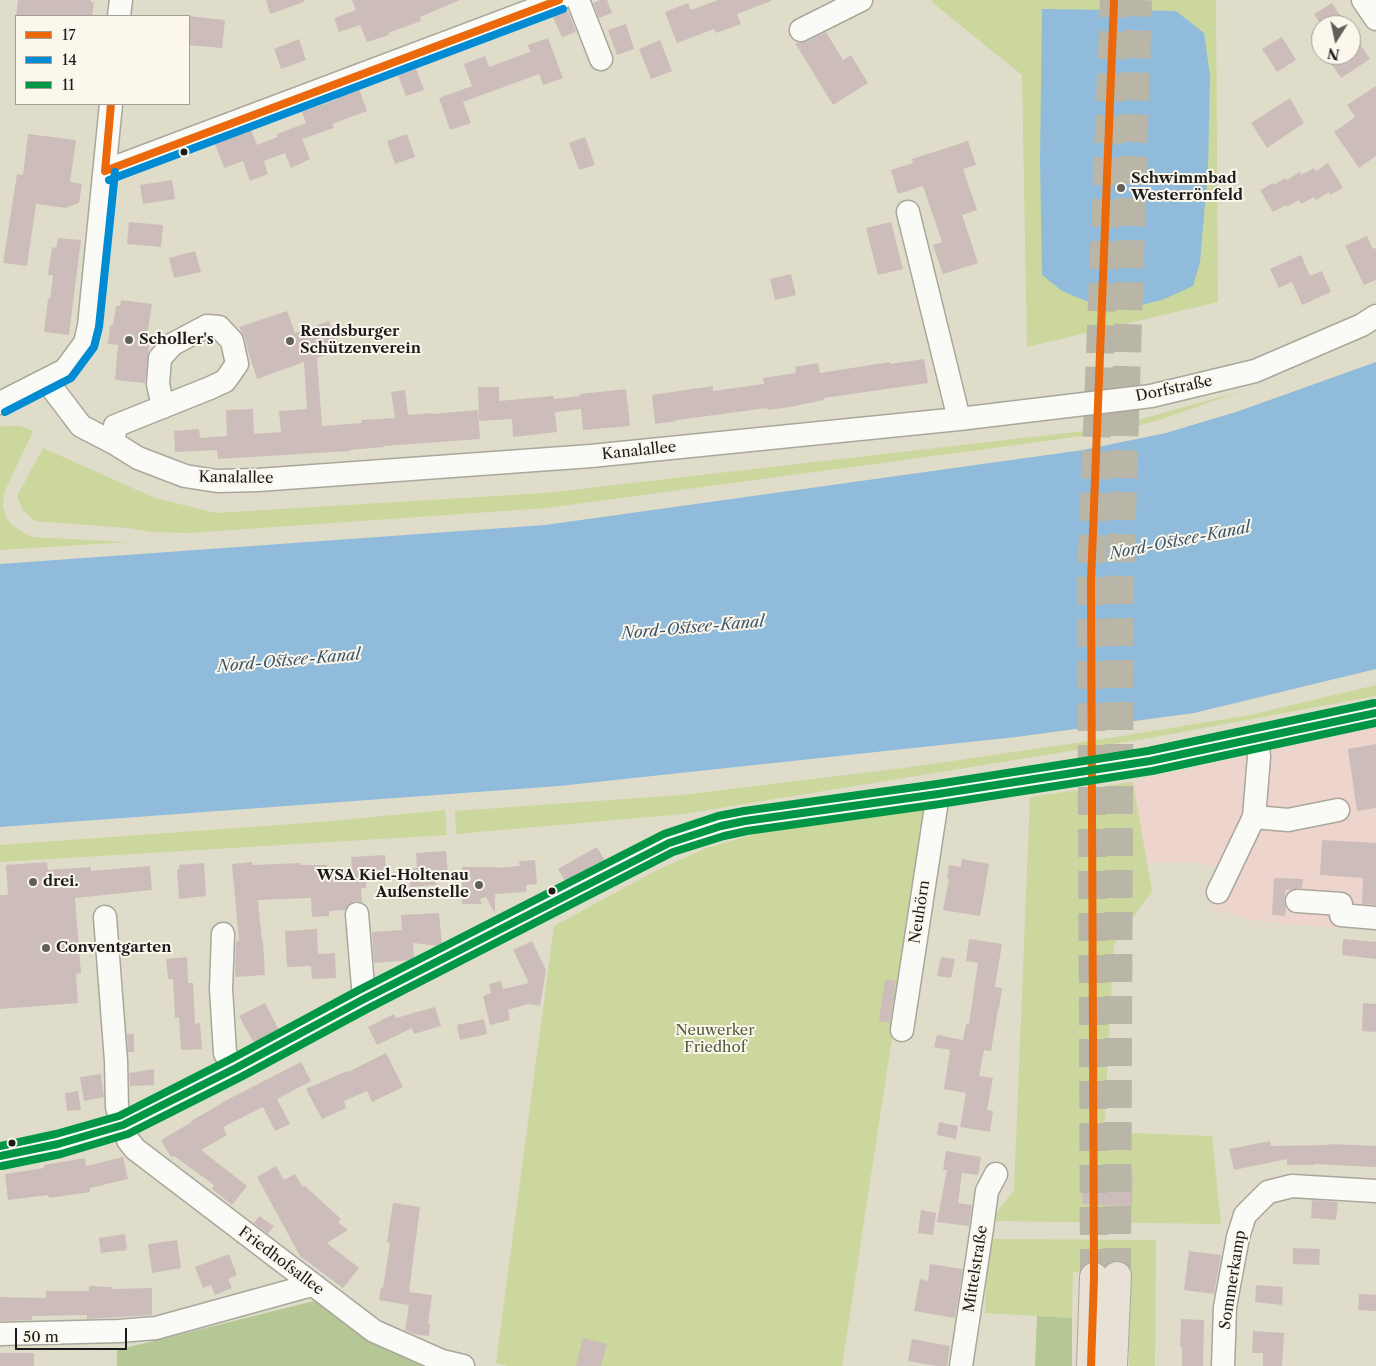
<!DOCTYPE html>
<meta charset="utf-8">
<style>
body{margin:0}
#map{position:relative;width:1376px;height:1366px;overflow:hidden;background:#e0dcca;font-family:"Libre Caslon Text",serif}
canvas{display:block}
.legend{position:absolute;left:15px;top:15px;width:175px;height:90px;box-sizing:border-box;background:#fbf7ec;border:1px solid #a29f99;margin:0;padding:6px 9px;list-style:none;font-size:15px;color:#1c1c1c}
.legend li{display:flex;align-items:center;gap:10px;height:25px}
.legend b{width:25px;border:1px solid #a29f99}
.north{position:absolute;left:1311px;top:15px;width:50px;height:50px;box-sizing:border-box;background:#fbf7ec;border:1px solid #a29f99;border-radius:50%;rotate:190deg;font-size:14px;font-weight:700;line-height:20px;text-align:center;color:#1c1c1c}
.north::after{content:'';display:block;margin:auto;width:18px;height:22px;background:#615f59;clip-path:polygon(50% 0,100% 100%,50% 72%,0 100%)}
.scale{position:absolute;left:15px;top:1328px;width:112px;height:22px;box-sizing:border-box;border:2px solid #1c1c1c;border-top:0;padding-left:6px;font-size:15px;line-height:18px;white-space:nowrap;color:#1c1c1c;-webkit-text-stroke:4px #fbf7ec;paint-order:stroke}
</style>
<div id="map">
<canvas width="1376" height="1366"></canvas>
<ul class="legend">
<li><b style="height:6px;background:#eb690a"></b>17</li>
<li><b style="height:6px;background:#008bd2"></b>14</li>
<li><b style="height:6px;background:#009646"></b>11</li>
</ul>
<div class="north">N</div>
<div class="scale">50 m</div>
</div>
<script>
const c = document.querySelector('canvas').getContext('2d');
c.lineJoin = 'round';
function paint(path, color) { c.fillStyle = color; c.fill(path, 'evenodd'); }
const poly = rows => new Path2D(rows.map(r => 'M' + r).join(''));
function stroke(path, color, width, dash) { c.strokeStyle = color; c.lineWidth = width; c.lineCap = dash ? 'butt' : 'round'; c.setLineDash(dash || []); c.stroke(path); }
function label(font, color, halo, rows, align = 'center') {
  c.font = font + ' "Libre Caslon Text",serif'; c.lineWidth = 4; c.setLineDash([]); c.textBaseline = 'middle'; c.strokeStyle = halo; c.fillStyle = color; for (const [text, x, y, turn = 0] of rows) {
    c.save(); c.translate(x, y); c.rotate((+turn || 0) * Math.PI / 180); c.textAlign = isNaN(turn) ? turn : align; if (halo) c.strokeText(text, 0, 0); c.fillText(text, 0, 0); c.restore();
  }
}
const built = poly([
 [1376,726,1376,929,1307,926,1258,921,1210,908,1228,870,1195,862,1147,863,1133,782]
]);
const green = poly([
 [932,0,1216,0,1218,302,1027,347,1022,75,933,3],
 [1242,391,1159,420,1133,427,1083,436,546,508,190,533,152,532,128,528,35,521,23,510,17,496,43,448,155,498,216,513,545,493,1084,431,1134,421],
 [6,426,20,426,33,431,4,493,3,507,7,518,12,525,31,537,129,542,0,550,0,427],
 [1376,685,1376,696,1150,738,683,814,456,834,455,811,681,795,904,768,1103,739,1250,715],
 [1133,782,1152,891,1114,944,1104,1132,1212,1136,1221,1224,990,1221,1014,1190,1030,797],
 [927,808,842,1366,507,1366,496,1363,554,926,657,870,707,848,755,834],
 [445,810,447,835,0,862,0,845,321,822],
 [988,1239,1156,1240,1155,1366,1129,1366,1129,1274,1073,1272,1072,1318,985,1313]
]);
const forest = poly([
 [314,1301,371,1341,428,1366,117,1366,117,1350],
 [1037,1316,1072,1318,1072,1366,1035,1366]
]);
const water = poly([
 [1042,9,1176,11,1204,33,1210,75,1208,169,1200,262,1193,286,1162,300,1129,308,1091,303,1062,291,1042,275,1040,161],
 [1376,362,1376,669,1194,713,1016,737,559,786,0,827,0,564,545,525,1083,450,1166,433,1239,411]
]);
const building = poly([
 [18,0,91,0,91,2,94,2,92,16,16,16],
 [266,0,304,0,304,2,270,14],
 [352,0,460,0,420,17,421,21,388,33,389,35,367,42,360,25,339,32,334,18,356,10],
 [600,0,607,0,612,13,599,18,593,3],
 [718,0,771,0,771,1,737,14,741,24,716,33,714,29,677,43,665,12,688,3,691,10],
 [1332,3,1342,18,1331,25,1321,25,1314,14],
 [568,11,576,32,562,37,553,17],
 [189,16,225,20,222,48,189,45],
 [626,24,634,49,617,55,608,30],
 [1351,31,1370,59,1341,78,1325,55,1351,55],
 [826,32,843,60,851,55,868,83,833,105,795,43,806,42],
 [1282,37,1296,60,1277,72,1262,49],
 [548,38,563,78,543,85,539,74,463,102,471,123,450,130,439,98,472,86,464,64,485,56,489,67,530,52,528,45],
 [299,39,306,60,281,69,274,49],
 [660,40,672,71,651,79,639,49],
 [416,69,424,90,406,96,398,75],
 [1376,86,1376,156,1359,168,1334,132,1355,117,1347,105],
 [359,89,367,111,332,124,334,128,302,139,310,159,291,168,285,153,264,161,268,174,250,181,243,161,224,168,215,144,251,130,257,145,278,137,277,134,306,123,302,112,338,99,337,98],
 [1290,98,1304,123,1267,148,1251,123],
 [28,134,76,140,70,182,82,184,79,203,66,208,36,204,27,266,3,263,17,174,23,175],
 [407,134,415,157,395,164,387,141],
 [585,137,595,165,579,170,569,143],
 [968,141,976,165,963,169,977,210,962,215,978,263,943,274,933,245,942,242,923,186,898,194,891,170,913,163,912,159],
 [1328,163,1343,188,1330,195,1329,192,1316,200,1314,197,1301,204,1299,200,1287,207,1286,205,1273,212,1260,190,1273,183,1274,185,1285,178,1287,180,1300,172,1301,175,1314,168,1316,171],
 [172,180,175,199,143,204,140,185],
 [129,222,163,225,161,247,127,244],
 [891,222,903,269,878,275,866,228],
 [1367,236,1373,249,1376,248,1376,280,1364,285,1345,246],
 [58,238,81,240,69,335,44,332,48,299,50,299,53,275,48,275,52,247,56,248],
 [195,251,201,272,174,278,169,258],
 [1301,255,1310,276,1322,271,1331,292,1302,305,1292,282,1279,288,1270,269],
 [791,274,796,295,775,300,770,279],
 [121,300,152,304,147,336,150,336,145,383,115,380,118,345,108,344,110,325,113,325,116,306,120,306],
 [287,311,295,333,329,321,339,350,317,358,322,426,362,423,361,420,395,418,391,392,405,390,408,415,432,413,432,414,478,410,480,439,384,446,384,447,350,450,350,451,218,459,217,450,175,452,174,431,199,429,200,438,227,436,226,410,253,409,254,434,281,432,279,411,307,409,304,362,257,379,248,351,245,338,239,327],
 [924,359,928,383,824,398,824,400,790,407,768,410,767,408,677,420,677,421,655,424,652,395,713,386,713,391,764,384,763,378,796,373,795,367,818,363,820,373,890,362,890,364],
 [478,387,499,387,499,401,553,396,554,399,580,396,580,394,626,389,630,426,583,430,581,409,555,412,557,432,513,437,512,419,479,421],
 [1376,744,1376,808,1357,811,1348,749],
 [1322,840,1376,843,1376,905,1362,904,1363,878,1320,875],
 [597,847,605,861,565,881,558,869],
 [446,851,448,876,435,877,436,885,410,887,410,869,417,868,416,853],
 [385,855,386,878,366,879,366,888,361,888,362,902,356,901,350,903,345,910,329,911,329,916,312,917,311,898,258,900,262,941,263,941,265,975,235,977,236,941,239,941,232,864,252,862,252,865,301,863,301,865,327,865,327,871,352,870,351,857],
 [962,859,989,864,980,916,943,910,949,879,947,879,949,865,961,867],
 [535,860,537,884,526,885,526,892,495,894,495,914,486,897,480,899,482,904,462,904,462,867,495,867,495,868,520,866,519,861],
 [47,862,48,870,91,867,91,871,150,866,152,890,75,898,81,973,76,974,78,1003,0,1009,0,895,8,895,6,865],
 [204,863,206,896,179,899,177,870,179,869,179,865],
 [1274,878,1303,879,1302,888,1286,890,1284,901,1286,907,1285,916,1272,915],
 [439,913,442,945,439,946,413,943,414,959,412,960,374,963,372,932,402,930,401,915],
 [317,929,318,954,335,953,336,978,312,979,311,966,287,967,285,931],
 [969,939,1002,944,995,987,1002,988,999,1009,998,1009,991,1051,984,1050,979,1076,993,1078,987,1110,993,1111,990,1132,960,1127,966,1093,944,1089,950,1050,934,1047,937,1035,963,1040,966,1024,969,1024,978,963,966,961],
 [1343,939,1376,942,1376,959,1342,955],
 [532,941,546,970,540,1006,528,1004,508,1010,510,1020,490,1025,483,996,491,993,489,984,501,981,503,989,529,983,513,950],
 [187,957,188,983,193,983,195,1024,200,1023,202,1049,181,1050,179,1018,175,1018,173,979,168,979,166,959],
 [941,957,955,959,951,978,937,976],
 [885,979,896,981,890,1023,879,1021],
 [265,1003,279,1030,254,1043,239,1016],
 [1363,1003,1376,1004,1376,1032,1362,1031],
 [435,1007,441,1026,414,1034,412,1028,377,1045,368,1027,394,1014,396,1018],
 [484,1019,487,1034,460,1040,457,1025],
 [127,1034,134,1034,134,1052,128,1052],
 [386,1053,403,1087,372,1102,367,1091,344,1101,346,1108,322,1119,306,1089,347,1071,348,1072],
 [301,1062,311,1081,277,1099,290,1124,275,1131,263,1107,223,1127,227,1135,201,1150,247,1186,232,1205,212,1189,214,1185,174,1156,171,1157,161,1140,192,1122,191,1121,221,1104,221,1103],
 [154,1069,154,1085,130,1086,129,1073],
 [101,1074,104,1097,84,1101,80,1077],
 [78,1091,81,1110,67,1111,65,1093],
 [939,1122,958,1126,956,1139,937,1135],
 [1270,1141,1271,1146,1329,1145,1329,1144,1376,1146,1376,1167,1314,1164,1314,1165,1287,1165,1287,1159,1234,1170,1229,1149],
 [946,1151,981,1157,978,1175,962,1173,958,1203,972,1205,969,1226,937,1222,947,1170,943,1170],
 [123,1157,128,1179,90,1188,90,1192,49,1198,48,1195,8,1200,5,1174,44,1168,44,1165,85,1158,86,1166],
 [276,1166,284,1180,295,1174,303,1187,305,1186,341,1219,338,1222,348,1230,327,1243,359,1268,343,1288,300,1256,257,1177],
 [1083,1172,1133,1174,1132,1206,1082,1204],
 [1312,1200,1338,1202,1336,1220,1311,1218],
 [393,1203,420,1207,409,1292,432,1295,428,1324,430,1324,429,1336,414,1334,405,1330,409,1305,379,1300,381,1287,383,1288,390,1243,387,1242],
 [921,1210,936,1213,933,1235,918,1233],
 [259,1216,274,1226,268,1234,254,1223],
 [125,1234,127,1250,101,1253,99,1238],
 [177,1240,181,1268,152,1273,148,1244],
 [1293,1248,1320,1249,1319,1265,1293,1264],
 [1189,1251,1221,1255,1214,1294,1184,1290],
 [229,1254,237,1275,228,1279,232,1288,215,1295,211,1285,203,1288,195,1267],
 [930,1264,963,1269,955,1318,914,1311,920,1279,928,1281],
 [1256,1285,1283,1287,1282,1305,1255,1302],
 [89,1286,112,1287,112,1289,152,1288,152,1315,87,1319,87,1315,32,1316,32,1320,0,1321,0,1297,46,1298,46,1291,89,1291],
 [1359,1294,1376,1295,1376,1311,1358,1310],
 [1181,1319,1204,1320,1203,1366,1182,1366,1182,1347,1180,1347],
 [1253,1331,1284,1333,1282,1366,1263,1366,1263,1353,1252,1353],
 [583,1338,607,1344,601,1366,576,1366],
 [912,1339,950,1346,947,1366,936,1366,908,1361],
 [0,1353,34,1353,34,1366,0,1366]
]);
const highwayTunnel = poly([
 [1117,1276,1120,580,1138,0],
 [1094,1277,1091,581,1114,0]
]);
const minor = poly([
 [578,0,601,59],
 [1363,0,1376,19],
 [119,16,121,0],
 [801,30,861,0],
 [105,171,559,0],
 [908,212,959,419],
 [46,380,81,426,114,443,138,458,185,476,217,481,258,480,591,456,959,419,1151,396,1255,371,1362,325,1376,316],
 [0,403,65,370,85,343,89,326,111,104],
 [114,443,115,426,210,388,225,381,237,364,232,341,219,327,207,326,173,344,160,358,158,384,163,407],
 [1254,817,1288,820,1338,810],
 [1218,892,1254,817,1259,757,1257,738],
 [1297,901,1341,904,1341,915,1376,918],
 [357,914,364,999],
 [105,917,116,1061,117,1107,128,1140,135,1149,374,1331,442,1361,463,1366],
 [223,934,221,989,225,1053,234,1069],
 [902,1030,938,794],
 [0,1156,58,1144,123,1125,236,1068,364,999,669,843,721,826,745,821,938,794,1150,761,1376,713],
 [0,1334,119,1331,156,1328,312,1285],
 [961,1366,982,1228,987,1191,996,1174],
 [1223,1366,1225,1307,1238,1237,1245,1215,1268,1192,1292,1186,1376,1191]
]);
const highway = poly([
 [1091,1366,1094,1277],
 [1113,1366,1117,1276]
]);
const bus1 = poly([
 [105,171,559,0],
 [105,171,111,104],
 [1091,1366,1094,1277,1091,581,1114,0]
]);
const bus2 = poly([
 [109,180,563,9],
 [5,412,71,378,94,347,99,327,115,172]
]);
const bus3 = poly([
 [0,1156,58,1144,123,1125,236,1068,364,999,669,843,721,826,745,821,938,794,1150,761,1376,713]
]);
const bus4 = poly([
 [2,1166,61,1154,128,1134,241,1077,369,1008,673,852,724,836,747,831,940,804,1152,771,1376,723]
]);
const bus5 = poly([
 [0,1146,56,1134,119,1116,231,1059,359,990,664,834,718,816,744,811,937,784,1148,751,1374,703]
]);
const markers = [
 [184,152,4.5,"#1c1c1c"],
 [1121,188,5,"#615f59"],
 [129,340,5,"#615f59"],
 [290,341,5,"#615f59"],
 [33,882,5,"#615f59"],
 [479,885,5,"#615f59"],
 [552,891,4.5,"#1c1c1c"],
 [46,948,5,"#615f59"],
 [12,1143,4.5,"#1c1c1c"]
];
const poiNames = [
 ["Schwimmbad",1131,179],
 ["Westerrönfeld",1131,196],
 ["Rendsburger",300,332],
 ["Schützenverein",300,349],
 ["Scholler's",139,340],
 ["WSA Kiel-Holtenau",469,876,"right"],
 ["Außenstelle",469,893,"right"],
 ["drei.",43,882],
 ["Conventgarten",56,948]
];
const streetNames = [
 ["Dorfstraße",1174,389,-12],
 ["Kanalallee",639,451,-6],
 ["Kanalallee",236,478,1],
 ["Neuhörn",920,912,-81],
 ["Friedhofsallee",281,1261,37],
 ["Mittelstraße",976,1269,-81],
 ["Sommerkamp",1233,1280,-81]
];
const parkNames = [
 ["Neuwerker",715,1031],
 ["Friedhof",715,1048]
];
const waterNames = [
 ["Nord-Ostsee-Kanal",1180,541,-11],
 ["Nord-Ostsee-Kanal",693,628,-5],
 ["Nord-Ostsee-Kanal",289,661,-5]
];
paint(built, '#edd5ce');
paint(green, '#cbd79d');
paint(forest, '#b5c794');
paint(water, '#90bbda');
paint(building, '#ccbdba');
stroke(highwayTunnel, '#b9b6a7', 28, [28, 14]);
stroke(minor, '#a9a79b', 25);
stroke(highway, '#a9a79b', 30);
stroke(minor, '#fafaf7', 22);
stroke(highway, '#e9e1d5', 28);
stroke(bus1, '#eb690a', 8);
stroke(bus2, '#008bd2', 8);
stroke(bus3, '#009646', 8);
stroke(bus4, '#009646', 8);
stroke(bus5, '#009646', 8);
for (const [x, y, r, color] of markers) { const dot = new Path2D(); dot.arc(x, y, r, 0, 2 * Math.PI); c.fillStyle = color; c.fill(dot); stroke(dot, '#fbf7ec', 2); }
label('bold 15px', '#1c1c1c', '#fbf7ec', poiNames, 'left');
label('15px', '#1c1c1c', '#fbf7ec', streetNames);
label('15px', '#535c3c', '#fbf7ec', parkNames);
label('italic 16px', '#3d566b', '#fbf7ec', waterNames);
</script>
